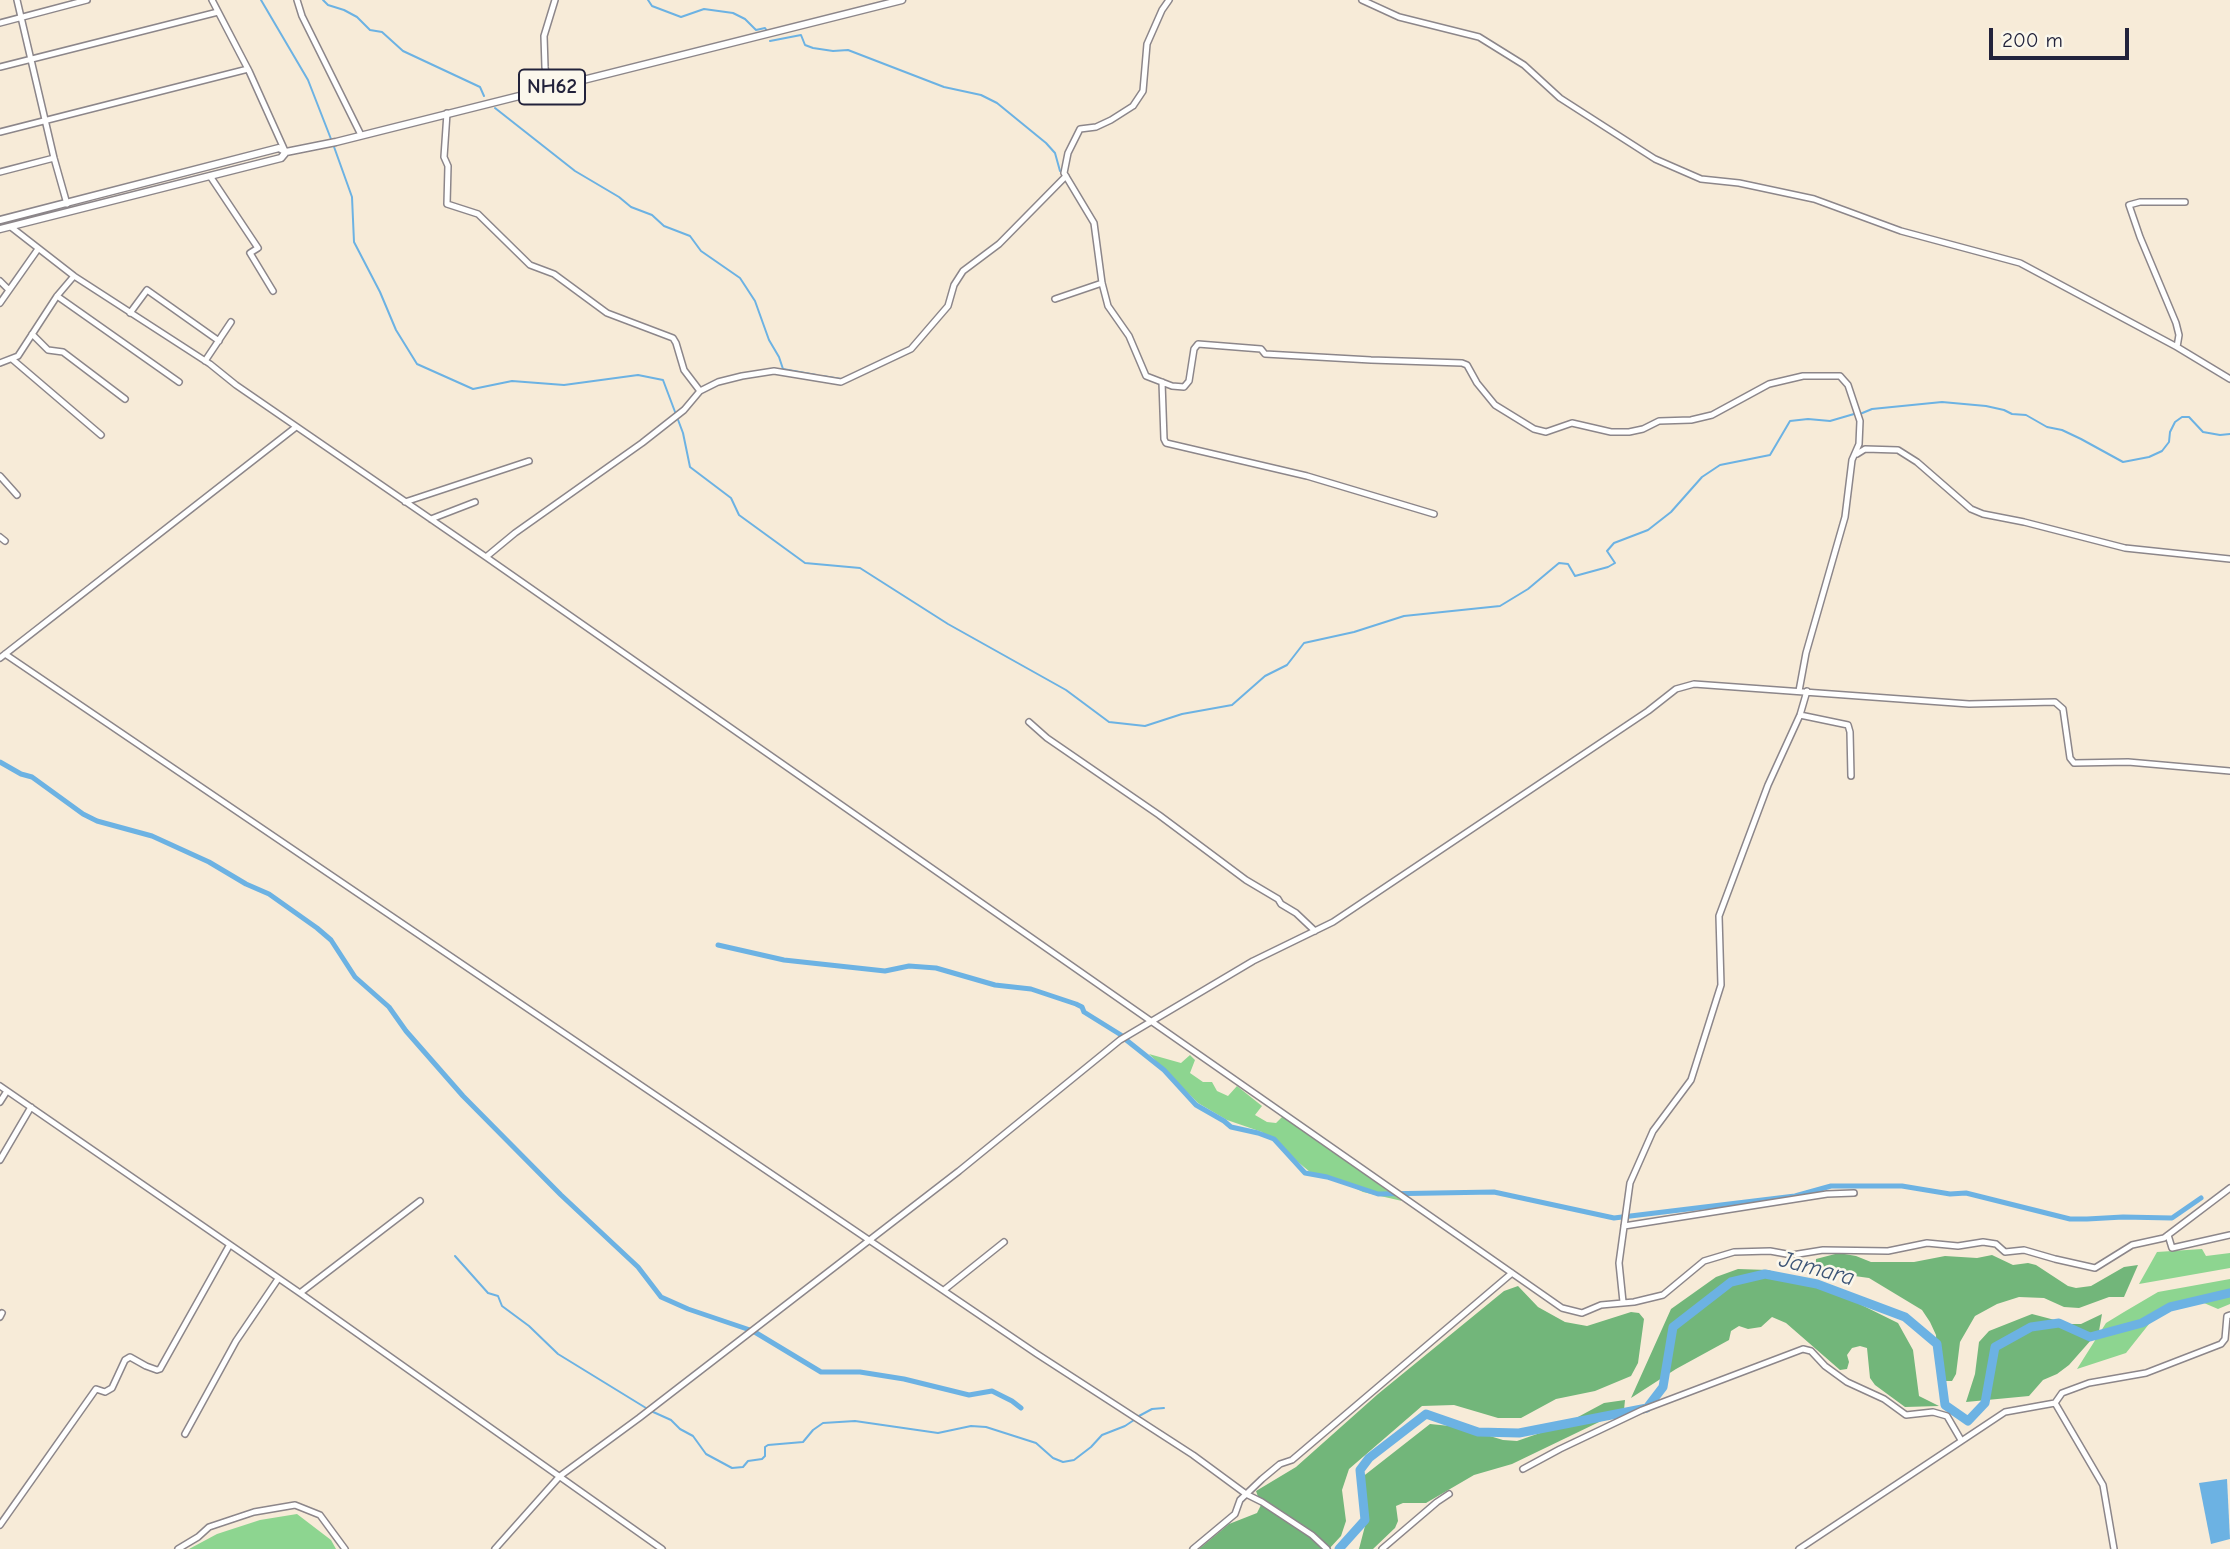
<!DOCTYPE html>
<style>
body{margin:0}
#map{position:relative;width:2230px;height:1549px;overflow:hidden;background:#f7ebd8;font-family:"Comic Neue",sans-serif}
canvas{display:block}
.scale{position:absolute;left:1989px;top:28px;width:140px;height:32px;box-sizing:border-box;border:4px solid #22223b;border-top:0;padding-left:9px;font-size:21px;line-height:24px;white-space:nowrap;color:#22223b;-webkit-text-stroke:5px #fbf7ec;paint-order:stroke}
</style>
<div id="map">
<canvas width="2230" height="1549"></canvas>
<div class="scale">200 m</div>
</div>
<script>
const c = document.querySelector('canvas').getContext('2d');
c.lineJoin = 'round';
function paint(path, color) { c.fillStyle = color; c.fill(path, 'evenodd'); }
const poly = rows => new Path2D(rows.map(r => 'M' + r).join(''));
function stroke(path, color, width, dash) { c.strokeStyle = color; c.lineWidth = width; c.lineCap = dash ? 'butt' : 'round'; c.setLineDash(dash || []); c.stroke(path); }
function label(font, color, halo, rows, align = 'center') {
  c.font = font + ' "Comic Neue",sans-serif'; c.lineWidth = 5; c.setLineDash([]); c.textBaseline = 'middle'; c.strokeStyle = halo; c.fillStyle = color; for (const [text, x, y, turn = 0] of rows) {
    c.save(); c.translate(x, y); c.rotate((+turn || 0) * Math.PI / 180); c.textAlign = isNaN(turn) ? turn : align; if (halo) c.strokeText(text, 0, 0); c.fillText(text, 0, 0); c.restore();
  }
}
const green = poly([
 [1149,1054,1181,1063,1190,1055,1195,1060,1190,1073,1203,1082,1212,1082,1217,1091,1228,1096,1237,1086,1262,1106,1255,1115,1267,1122,1276,1123,1283,1116,1402,1201,1363,1192,1345,1183,1310,1172,1262,1132,1227,1120,1198,1103],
 [2202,1249,2206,1256,2230,1253,2230,1268,2139,1284,2157,1252],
 [2230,1279,2230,1304,2218,1309,2197,1300,2173,1307,2153,1319,2126,1353,2077,1369,2106,1323,2124,1312,2158,1292],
 [297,1514,331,1540,336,1549,189,1549,217,1534,260,1520]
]);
const forest = poly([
 [1839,1253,1856,1256,1871,1262,1914,1262,1945,1256,1977,1258,1992,1255,2013,1265,2028,1263,2036,1265,2068,1286,2076,1288,2091,1286,2124,1267,2138,1265,2124,1297,2109,1297,2079,1308,2064,1307,2044,1298,2019,1297,1997,1304,1975,1316,1960,1342,1956,1374,1952,1381,1945,1381,1937,1359,1936,1335,1930,1322,1922,1310,1869,1278,1833,1273,1816,1266,1816,1259],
 [1738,1269,1768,1270,1829,1289,1898,1323,1913,1350,1919,1396,1939,1406,1905,1407,1875,1385,1870,1378,1867,1348,1860,1346,1852,1348,1847,1355,1849,1362,1847,1369,1840,1370,1786,1323,1772,1317,1761,1327,1748,1329,1739,1326,1731,1331,1729,1340,1676,1369,1631,1398,1671,1309,1716,1277],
 [1518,1286,1538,1307,1565,1322,1587,1326,1631,1312,1639,1313,1644,1319,1638,1363,1631,1376,1595,1391,1556,1399,1521,1418,1498,1418,1454,1405,1422,1406,1349,1469,1342,1490,1346,1521,1341,1536,1329,1549,1199,1549,1229,1524,1257,1513,1261,1505,1256,1491,1296,1467,1378,1394,1504,1291],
 [2032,1314,2070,1324,2081,1324,2102,1314,2099,1331,2069,1365,2057,1374,2043,1380,2029,1396,1966,1402,1975,1374,1979,1342,1989,1331],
 [1625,1400,1624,1410,1512,1464,1474,1475,1426,1503,1403,1503,1396,1506,1398,1521,1395,1528,1373,1549,1359,1549,1365,1526,1364,1494,1361,1478,1430,1424,1460,1427,1503,1440,1517,1441,1563,1425,1604,1403]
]);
const water = poly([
 [2227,1479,2230,1539,2211,1544,2199,1483]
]);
const stream = poly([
 [261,0,308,80,331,139],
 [323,0,328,5,344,10,357,17,370,30,382,32,403,51,480,87,484,96],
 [648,0,652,6,681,17,704,9,733,13,745,19,756,30,765,28,767,31],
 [770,41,801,35,805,45,813,48,833,51,848,50,944,87,981,95,997,103,1046,143,1055,153,1060,171],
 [495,108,575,171,619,197,631,207,652,215,664,226,690,236,701,251,740,278,755,301,769,340,779,357,783,369,816,375],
 [333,144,352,197,354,242,380,292,396,330,417,364,473,389,512,381,564,385,638,375,663,380,683,433,690,467,731,498,739,515,805,563,860,568,948,624,1066,690,1109,722,1145,726,1182,714,1232,705,1265,676,1287,665,1304,643,1354,632,1404,616,1500,606,1528,589,1559,563,1568,564,1575,576,1608,567,1615,563,1607,551,1614,543,1648,530,1671,512,1702,477,1720,465,1770,455,1790,421,1808,419,1830,421,1854,414],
 [822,376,841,379],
 [1860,414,1872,409,1942,402,1986,406,2004,410,2012,414,2026,415,2047,427,2062,430,2081,439,2123,462,2149,457,2162,451,2169,442,2170,432,2175,422,2182,417,2189,417,2203,432,2220,435,2230,434],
 [455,1256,488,1293,498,1296,502,1306,529,1326,558,1354,646,1408],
 [651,1411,671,1420,680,1429,693,1436,706,1454,732,1468,743,1467,748,1461,762,1459,765,1456,765,1447,768,1445,803,1442,813,1430,823,1423,855,1421,938,1433,971,1426,986,1427,1036,1443,1053,1458,1063,1462,1074,1460,1091,1447,1102,1435,1125,1426,1134,1420],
 [1139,1416,1152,1409,1164,1408]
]);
const canal = poly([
 [0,762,21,774,32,777,83,814,97,821,152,836,209,862,246,884,269,894,317,928,331,940,355,977,389,1007,406,1031,463,1096,561,1195,638,1267,661,1297,688,1309,753,1331,821,1372,860,1372,904,1379,969,1395,992,1391,1012,1401,1021,1408],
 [718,945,784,960,885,971,909,966,936,968,995,985,1031,989,1076,1004,1082,1007,1084,1012,1121,1035],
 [1125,1039,1164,1070,1196,1105,1224,1121,1231,1127,1258,1133,1274,1139,1305,1173,1327,1177,1378,1194,1494,1192,1614,1218,1795,1196,1831,1186,1902,1186,1950,1194,1966,1193,2070,1219,2087,1219,2123,1217,2172,1218,2201,1198]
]);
const river = poly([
 [1339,1549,1365,1520,1360,1470,1369,1458,1426,1414,1478,1432,1519,1433,1647,1408,1663,1387,1673,1327,1731,1282,1765,1274,1817,1284,1905,1317,1937,1344,1945,1405,1968,1421,1985,1403,1995,1347,2031,1327,2059,1323,2090,1337,2142,1323,2170,1307,2230,1293]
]);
const minor = poly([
 [17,0,54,158,67,204],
 [212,0,249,71,285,151],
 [297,0,302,16,361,135],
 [1169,0,1162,10,1147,44,1143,91,1133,106,1111,120,1096,127,1080,129,1068,153,1064,173,1094,223,1102,283,1108,306,1129,336,1146,376,1172,386,1184,387,1189,381,1194,349,1198,344,1261,349,1265,354,1371,360,1462,363,1467,365,1477,383,1495,405,1534,429,1546,432,1572,423,1611,432,1629,432,1643,429,1659,421,1691,420,1712,415,1769,384,1803,376,1840,376,1848,385,1860,421,1859,444,1852,460,1845,517,1806,653,1799,691],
 [1362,0,1399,17,1479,37,1524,65,1560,98,1655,159,1701,179,1739,183,1814,199,1901,231,2020,263,2177,347,2230,379],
 [0,23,87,0],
 [0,67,218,12],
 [548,88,545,67,544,36,555,0],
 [447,113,444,157,448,166,447,204,478,214,530,265,554,274,607,313,673,338,676,343,684,370,700,391],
 [0,132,248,69],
 [0,172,54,158],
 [210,176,258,248,250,253,273,291],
 [11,227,74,276,210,364,236,385,486,557,1562,1308,1582,1313,1601,1305,1634,1302,1663,1295,1704,1261,1734,1252,1770,1251,1792,1255,1823,1250,1888,1251,1927,1243,1958,1246,1983,1242,1996,1244,2005,1252,2024,1250,2055,1259,2095,1268,2132,1245,2164,1238,2230,1188],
 [0,281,9,290],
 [57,296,179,382],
 [1055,299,1102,283],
 [0,303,38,249],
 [130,313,147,290,219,341],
 [32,334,48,350,63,352,125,399],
 [2177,347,2179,335,2176,323,2140,237,2129,205,2140,202,2185,202],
 [12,359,101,435],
 [205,361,231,322],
 [0,363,18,356,57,296,74,276],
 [1162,382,1164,439,1166,443,1307,476,1434,514],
 [1857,454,1865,449,1898,450,1917,462,1971,509,1983,514,2024,522,2125,548,2230,559],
 [0,476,17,495],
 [405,502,529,461],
 [431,519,475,502],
 [0,537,5,541],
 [486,557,515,533,642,443,684,410,700,391,718,382,742,376,774,371,841,382,911,349,948,306,954,285,963,271,999,244,1066,176],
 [5,654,1037,1354,1193,1455,1246,1494,1262,1502,1312,1535,1327,1549],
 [0,658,296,427],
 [1800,715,1848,725,1850,732,1851,776],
 [1029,722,1047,738,1159,815,1246,880,1278,899,1281,904,1296,913,1315,931],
 [0,1086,300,1293,662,1549],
 [0,1102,7,1091],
 [0,1160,31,1107],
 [1624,1226,1827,1194,1854,1193],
 [2168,1235,2172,1248,2230,1235],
 [944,1290,1004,1242],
 [300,1293,420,1201],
 [1623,1302,1619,1263,1630,1183,1653,1131,1691,1080,1721,985,1719,916,1768,785,1800,715,1807,691],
 [0,1317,2,1313],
 [2055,1403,2062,1393,2089,1383,2146,1373,2221,1344,2225,1339,2227,1316,2230,1315],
 [185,1434,236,1341,278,1279],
 [1523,1469,1560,1449,1642,1410,1803,1349,1811,1351,1825,1366,1847,1382,1884,1399,1906,1415,1933,1412,1947,1416,1961,1440],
 [0,1525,96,1389,105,1392,112,1388,125,1360,130,1357,146,1366,157,1370,160,1369,229,1246],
 [178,1549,198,1537,209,1527,254,1512,295,1505,320,1515,345,1549],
 [495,1549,560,1476,639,1418,959,1171,1120,1040,1253,961,1333,922,1648,711,1676,689,1694,684,1969,704,2055,702,2063,709,2070,758,2074,763,2128,762,2230,771],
 [1193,1549,1235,1514,1240,1500,1262,1479,1280,1464,1292,1460,1512,1273],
 [1382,1549,1437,1502,1449,1494],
 [1799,1549,2005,1412,2055,1403,2103,1485,2114,1549]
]);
const major = poly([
 [0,220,279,148,286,152],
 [0,229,281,158,286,152,336,142,902,0]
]);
const shields = [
 [552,87,66]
];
const shieldNames = [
 ["NH62",552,87]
];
const waterNames = [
 ["Jamara",1817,1269,15]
];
paint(green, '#8dd590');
paint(forest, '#72b67a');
paint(water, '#6cb2e3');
stroke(stream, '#6cb2e3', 2);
stroke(canal, '#6cb2e3', 5);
stroke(river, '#6cb2e3', 9);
stroke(minor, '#8c868a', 8);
stroke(major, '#8c868a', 9);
stroke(minor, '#fff', 5);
stroke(major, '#fff', 6);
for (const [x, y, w] of shields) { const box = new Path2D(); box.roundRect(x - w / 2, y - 17.5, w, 35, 5); c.fillStyle = '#fbf7ec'; c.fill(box); stroke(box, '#22223b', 2); }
label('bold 21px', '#22223b', null, shieldNames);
label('italic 24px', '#3c5476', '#fbf7ec', waterNames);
</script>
